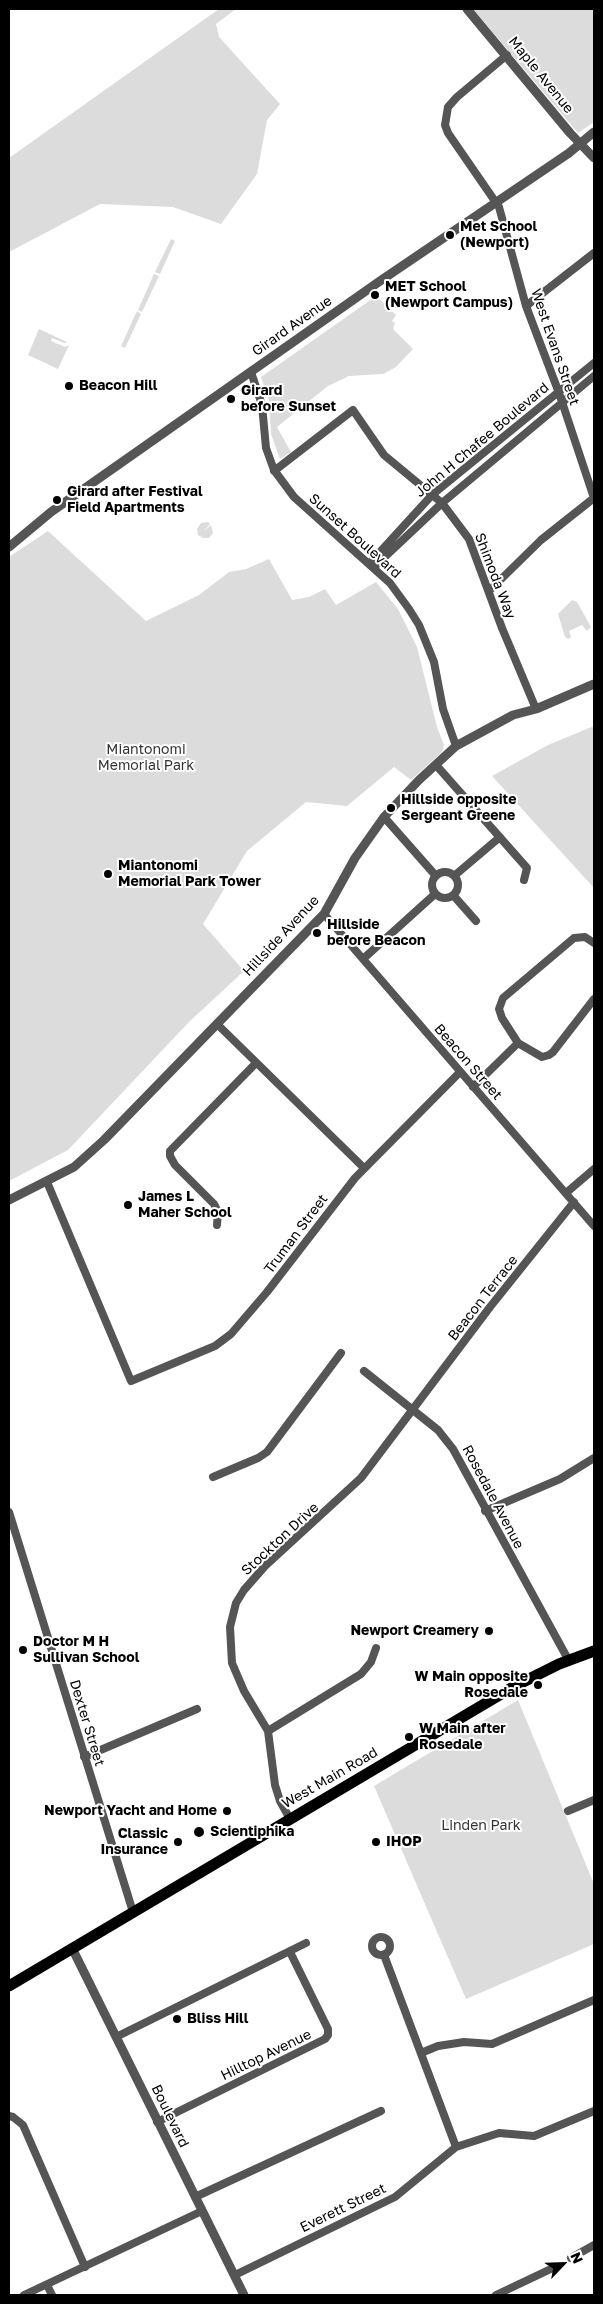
<!DOCTYPE html>
<style>
body{margin:0}
#map{position:relative;width:603px;height:2304px;overflow:hidden;background:#fff;font-family:"Golos Text",sans-serif}
canvas{display:block}
.frame{position:absolute;inset:0;border:10px solid #000;pointer-events:none}
.north{position:absolute;left:538px;top:2239px;width:50px;height:50px;-webkit-text-stroke:4px #fff;paint-order:stroke;rotate:66deg;font-size:14px;font-weight:700;line-height:20px;text-align:center;color:#000}
.north::after{content:'';display:block;margin:auto;width:18px;height:22px;background:#000;clip-path:polygon(50% 0,100% 100%,50% 72%,0 100%)}
</style>
<div id="map">
<canvas width="603" height="2304"></canvas>
<div class="frame"></div>
<div class="north">N</div>
</div>
<script>
const c = document.querySelector('canvas').getContext('2d');
c.lineJoin = 'round';
function paint(path, color) { c.fillStyle = color; c.fill(path, 'evenodd'); }
const poly = rows => new Path2D(rows.map(r => 'M' + r).join(''));
function stroke(path, color, width, dash) { c.strokeStyle = color; c.lineWidth = width; c.lineCap = dash ? 'butt' : 'round'; c.setLineDash(dash || []); c.stroke(path); }
function label(font, color, halo, rows, align = 'center') {
  c.font = font + ' "Golos Text",sans-serif'; c.lineWidth = 4; c.setLineDash([]); c.textBaseline = 'middle'; c.strokeStyle = halo; c.fillStyle = color; for (const [text, x, y, turn = 0] of rows) {
    c.save(); c.translate(x, y); c.rotate((+turn || 0) * Math.PI / 180); c.textAlign = isNaN(turn) ? turn : align; if (halo) c.strokeText(text, 0, 0); c.fillText(text, 0, 0); c.restore();
  }
}
const green = poly([
 [219,9,236,9,216,24,219,37,280,104,267,120,257,174,221,224,173,207,100,204,9,252,9,158],
 [473,9,594,9,594,122,578,133],
 [171,239,175,241,160,274,155,272],
 [154,274,159,276,142,312,138,310],
 [376,296,396,315,392,321,395,323,393,329,413,349,396,367,383,374,349,376,328,386,277,427,291,452,280,459,271,434,269,401,261,377],
 [137,311,141,314,125,348,121,346],
 [39,329,67,342,64,343,52,338,51,341,65,347,69,345,58,369,28,355],
 [208,522,210,524,204,531,211,525,213,533,209,538,203,538,198,535,197,529,201,523],
 [48,531,146,621,199,595,229,572,246,569,269,559,292,600,309,597,325,589,336,605,376,582,398,609,417,647,437,727,444,745,442,752,411,780,394,767,347,806,306,802,247,851,203,924,244,971,189,1022,68,1150,9,1181,9,557],
 [572,600,577,602,591,627,587,631,582,625,569,631,571,637,568,639,565,637,558,614],
 [594,726,594,888,492,776,548,745],
 [518,1700,594,1884,594,1944,466,1999,374,1786]
]);
const minor = poly([
 [507,55,457,97,448,107,445,125,448,133,499,207,526,306,559,393,594,498],
 [526,306,594,253],
 [251,372,262,405,266,448,274,470,294,497,390,583,409,609,419,625,434,662,443,709,456,746],
 [274,471,353,410,384,455,442,503,469,539,502,628,536,709],
 [370,563,432,495,594,363],
 [374,567,442,503,594,376],
 [489,591,541,540,594,498],
 [436,765,527,868,524,880],
 [384,817,436,876],
 '432 885a13 13 0 1 1 26 0a13 13 0 1 1-26 0Z',
 [454,876,500,837],
 [453,895,476,921],
 [324,914,594,1226],
 [594,943,585,937,574,938,503,998,499,1009,502,1018,518,1043,542,1057,549,1055,553,1052,594,999],
 [363,959,435,894],
 [217,1024,364,1168],
 [473,1087,518,1043],
 [47,1182,131,1381,215,1346,231,1334,267,1292,355,1178,460,1072],
 [566,1193,594,1169],
 [217,1225,218,1212,214,1204,175,1165,170,1156,170,1151,256,1063],
 [364,1371,438,1430,453,1449,569,1661],
 [213,1477,258,1458,267,1452,341,1353],
 [485,1511,560,1479,594,1458],
 [9,1512,133,1912],
 [268,1731,361,1674,371,1662,376,1648],
 [84,1757,197,1709],
 [568,1811,594,1800],
 [290,1819,280,1801,275,1785,268,1731,244,1691,232,1663,230,1627,236,1603,244,1590,265,1566,361,1478,490,1307,574,1202],
 '372 1946a9 9 0 1 1 18 0a9 9 0 1 1-18 0Z',
 [384,1955,456,2147],
 [116,2037,306,1943],
 [421,2053,438,2046,464,2042,492,2044,594,2000],
 [9,2116,13,2117,23,2125,85,2267],
 [157,2122,325,2039,328,2035,328,2029,290,1952],
 [195,2197,381,2111],
 [571,2258,594,2245],
 [235,2275,395,2197,456,2147,499,2133,534,2136,594,2111],
 [47,2285,52,2295],
 [24,2295,202,2211],
 [496,2295,555,2267]
]);
const tertiary = poly([
 [467,9,570,133,594,158],
 [9,547,51,512,380,281,569,153,594,132],
 [9,1200,74,1167,104,1140,324,914,355,858,384,817,419,780,456,746,513,715,536,709,594,684],
 [72,1948,244,2295]
]);
const primary = poly([
 [9,1986,513,1687,559,1664,594,1651]
]);
const markers = [
 [450,235,5,"#000"],
 [375,295,5,"#000"],
 [69,386,5,"#000"],
 [231,399,5,"#000"],
 [57,500,5,"#000"],
 [391,808,5,"#000"],
 [108,874,5,"#000"],
 [317,933,5,"#000"],
 [128,1205,5,"#000"],
 [489,1631,5,"#000"],
 [23,1650,5,"#000"],
 [538,1685,5,"#000"],
 [409,1737,5,"#000"],
 [227,1811,5,"#000"],
 [199,1832,6,"#000"],
 [178,1842,5,"#000"],
 [376,1842,5,"#000"],
 [177,2019,5,"#000"]
];
const streetNames = [
 ["Maple Avenue",541,75,51],
 ["Girard Avenue",292,326,-35],
 ["West Evans Street",555,347,71],
 ["John H Chafee Boulevard",482,440,-40],
 ["Sunset Boulevard",355,536,42],
 ["Shimoda Way",495,576,69],
 ["Hillside Avenue",281,936,-47],
 ["Beacon Street",468,1062,49],
 ["Truman Street",296,1234,-53],
 ["Beacon Terrace",483,1298,-52],
 ["Rosedale Avenue",493,1497,62],
 ["Stockton Drive",280,1539,-43],
 ["Dexter Street",87,1723,73],
 ["West Main Road",330,1778,-30],
 ["Hilltop Avenue",266,2055,-26],
 ["Boulevard",170,2116,64],
 ["Everett Street",343,2208,-26]
];
const poiNames = [
 ["Met School",460,227],
 ["(Newport)",460,243],
 ["MET School",385,287],
 ["(Newport Campus)",385,303],
 ["Beacon Hill",79,386],
 ["Girard",241,391],
 ["before Sunset",241,407],
 ["Girard after Festival",67,492],
 ["Field Apartments",67,508],
 ["Hillside opposite",401,800],
 ["Sergeant Greene",401,816],
 ["Miantonomi",118,866],
 ["Memorial Park Tower",118,882],
 ["Hillside",327,925],
 ["before Beacon",327,941],
 ["James L",138,1197],
 ["Maher School",138,1213],
 ["Newport Creamery",479,1631,"right"],
 ["Doctor M H",33,1642],
 ["Sullivan School",33,1658],
 ["W Main opposite",528,1677,"right"],
 ["Rosedale",528,1693,"right"],
 ["W Main after",419,1729],
 ["Rosedale",419,1745],
 ["Newport Yacht and Home",217,1811,"right"],
 ["Scientiphika",210,1832],
 ["Classic",168,1834,"right"],
 ["Insurance",168,1850,"right"],
 ["IHOP",386,1842],
 ["Bliss Hill",187,2019]
];
const parkNames = [
 ["Miantonomi",146,750],
 ["Memorial Park",146,766],
 ["Linden Park",481,1826]
];
paint(green, '#dcdcdc');
stroke(minor, '#555', 8);
stroke(tertiary, '#555', 9);
stroke(primary, '#000', 11);
for (const [x, y, r, color] of markers) { const dot = new Path2D(); dot.arc(x, y, r, 0, 2 * Math.PI); c.fillStyle = color; c.fill(dot); stroke(dot, '#fff', 2); }
label('14px', '#000', '#fff', streetNames);
label('bold 14px', '#000', '#fff', poiNames, 'left');
label('14px', '#333', '#fff', parkNames);
</script>
